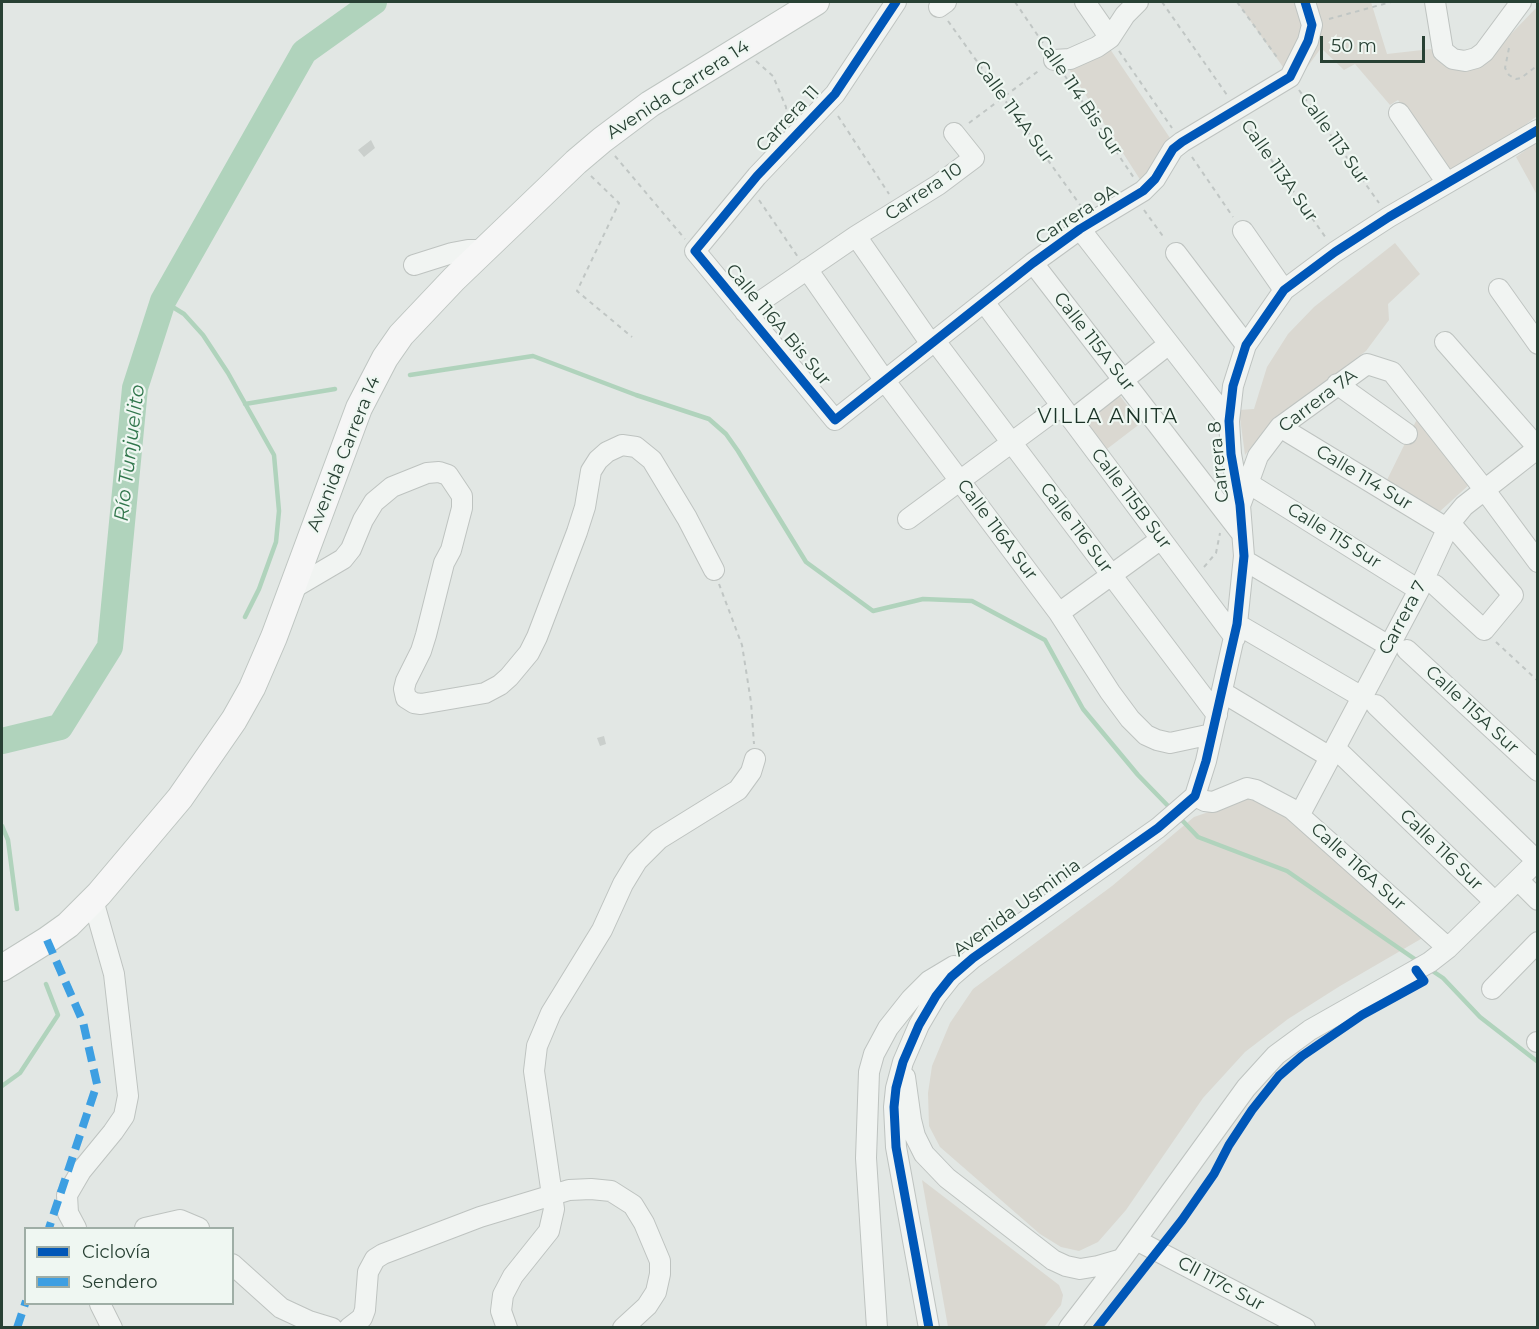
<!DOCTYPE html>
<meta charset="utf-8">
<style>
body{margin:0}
#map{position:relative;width:1539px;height:1329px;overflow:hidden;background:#e2e7e4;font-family:Montserrat,sans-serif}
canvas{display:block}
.frame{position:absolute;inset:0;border:3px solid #284134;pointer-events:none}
.legend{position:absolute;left:24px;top:1227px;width:210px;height:78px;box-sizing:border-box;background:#eff7f2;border:2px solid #9faea6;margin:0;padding:8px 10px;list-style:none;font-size:18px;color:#284134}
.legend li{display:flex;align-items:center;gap:12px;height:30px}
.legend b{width:30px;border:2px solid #9faea6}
.scale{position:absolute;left:1320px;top:36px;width:105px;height:27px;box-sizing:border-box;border:3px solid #284134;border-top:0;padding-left:8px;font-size:18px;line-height:21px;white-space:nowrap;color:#284134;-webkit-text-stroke:4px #eff7f2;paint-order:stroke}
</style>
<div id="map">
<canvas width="1539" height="1329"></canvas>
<div class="frame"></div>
<ul class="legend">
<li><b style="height:8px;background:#0057b8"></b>Ciclovía</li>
<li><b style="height:8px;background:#3d9fe2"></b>Sendero</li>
</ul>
<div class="scale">50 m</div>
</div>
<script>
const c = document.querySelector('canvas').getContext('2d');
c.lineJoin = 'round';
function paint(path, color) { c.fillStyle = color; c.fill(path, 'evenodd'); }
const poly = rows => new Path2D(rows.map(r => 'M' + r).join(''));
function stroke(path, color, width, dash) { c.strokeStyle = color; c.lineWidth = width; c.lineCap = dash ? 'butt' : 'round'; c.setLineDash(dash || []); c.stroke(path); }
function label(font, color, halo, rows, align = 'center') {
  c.font = font + ' Montserrat,sans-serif'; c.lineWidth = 4.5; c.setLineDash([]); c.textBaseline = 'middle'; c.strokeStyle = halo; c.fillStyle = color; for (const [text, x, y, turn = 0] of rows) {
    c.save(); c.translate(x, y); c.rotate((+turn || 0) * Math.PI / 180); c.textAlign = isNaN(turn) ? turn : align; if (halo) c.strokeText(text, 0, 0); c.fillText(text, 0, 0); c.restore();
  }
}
const green = poly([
 [1237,2,1371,2,1387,54,1431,49,1442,61,1484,62,1537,7,1537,116,1505,140,1449,172,1398,100,1390,105,1355,64,1344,70,1321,48,1295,84],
 [1110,49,1172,141,1141,181,1067,66],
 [1537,142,1537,195,1516,157],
 [1395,243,1420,274,1388,304,1389,320,1366,351,1269,424,1245,455,1239,410,1254,409,1267,367,1288,334,1314,307],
 [1120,396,1141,423,1103,452,1082,424],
 [1418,417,1471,483,1437,514,1385,484],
 [1252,797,1303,824,1426,936,1340,986,1288,1019,1245,1052,1203,1098,1126,1210,1098,1242,1079,1251,1061,1247,1040,1234,940,1147,929,1126,928,1093,932,1066,950,1023,973,989,1112,886,1194,817],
 [922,1180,1059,1285,1063,1295,1061,1305,1044,1327,948,1327]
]);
const stream = poly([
 [163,301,184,314,203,335,228,373,274,455,279,511,276,542,259,589,245,617],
 [410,375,533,356,636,395,709,419,726,434,738,451,806,562,873,611,923,599,972,601,1045,640,1083,709,1138,775,1171,809],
 [245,404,335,389],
 [1179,817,1198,837,1287,871,1419,962],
 [2,826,8,840,17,909],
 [1428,968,1443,978,1480,1017,1538,1062],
 [2,1086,20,1073,58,1015,46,984]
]);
const river = poly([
 [2,741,60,727,110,647,135,388,163,301,304,52,374,2]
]);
const building = poly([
 [371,140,375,148,364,157,358,150],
 [604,736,606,744,600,746,597,738]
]);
const path = poly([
 [1015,2,1045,46],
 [1162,2,1227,95],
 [1237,2,1279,60],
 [1329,19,1391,2],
 [948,21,1083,209],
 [1509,48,1505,68,1509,75,1516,79,1521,78,1538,65],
 [1119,51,1172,128],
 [756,61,773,76,786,107,787,120],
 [1065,76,1134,178],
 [1299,90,1379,203],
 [838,116,889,194],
 [1245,122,1326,238],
 [969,123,1041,69],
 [615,156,685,239],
 [1192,157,1233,217],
 [591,176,619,203,577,291,632,337],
 [759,200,798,257],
 [1144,210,1165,239],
 [1204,567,1216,553,1220,533],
 [719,584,742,645,751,702,754,744],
 [1496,642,1538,681]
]);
const minor = poly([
 [896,2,835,94,757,176,695,251,835,420,1033,263,1080,229,1143,191,1155,179,1173,149,1182,142,1290,77,1308,41,1312,25,1305,2],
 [1085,2,1110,38],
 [1435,2,1443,51,1453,59,1465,61,1476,58,1484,52,1521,2],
 [939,7,946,2],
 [1054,60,1070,59,1097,47,1110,38,1125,15,1138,2],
 [1399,113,1447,183],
 [1080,229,1229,421],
 [1243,231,1284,290],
 [856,236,931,344],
 [1176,253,1246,345],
 [1033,263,1242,534],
 [414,265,452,253,468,250,485,250],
 [807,269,885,381,1059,613,1110,692,1130,719,1146,735,1157,740,1170,743,1212,734],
 [1499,289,1538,344],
 [984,302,1235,638],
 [745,312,856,236,938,185,974,158,954,133],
 [935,341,1217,715],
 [1445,342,1538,448],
 [1337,384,1407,434],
 [1072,420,1169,344],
 [1280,427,1448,529],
 [1248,483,1419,590],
 [1241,503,1258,456,1280,427,1367,364,1392,372,1484,489,1538,562],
 [908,519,1061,406],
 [1244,560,1389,646],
 [1435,585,1484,630,1513,595,1450,523],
 [292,589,343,559,351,549,363,520,374,502,392,487,427,473,439,472,448,475,462,496,462,508,451,550,444,563,426,635,421,651,406,681,404,689,406,698,414,703,421,704,485,693,500,685,509,677,529,653,537,637,577,532,585,507,591,471,598,460,607,452,622,445,636,447,652,460,687,518,714,570],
 [1059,613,1161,539],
 [1237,624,1362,697],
 [1407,650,1538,771],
 [1222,692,1330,757],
 [1335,748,1495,902],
 [1195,796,1205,801,1213,802,1247,788,1256,790,1292,809,1448,948],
 [1300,814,1419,590,1450,523,1464,506,1538,448],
 [1518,880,1538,900],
 [1492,989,1538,942],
 [1537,1042,1538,1042],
 [905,1077,911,1120,915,1136,924,1154,947,1178,1053,1260,1066,1266,1080,1269,1098,1266,1122,1259],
 [76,1228,68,1213,67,1195,81,1171,113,1132,124,1116,128,1096,114,974,93,900],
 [145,1228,180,1220,199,1228],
 [1136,1240,1305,1328],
 [232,1264,281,1308,309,1321,332,1328],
 [100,1304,112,1328],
 [349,1328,362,1318,365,1310,368,1272,375,1259,383,1254,480,1217,569,1190,591,1189,611,1191,633,1205,644,1223,660,1261,660,1274,656,1292,647,1306,623,1328],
 [507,1328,501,1311,503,1295,513,1276,549,1231,554,1209,534,1071,537,1046,551,1013,602,930,623,884,637,861,659,839,738,790,751,772,755,759],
 [877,1328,866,1158,869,1072,874,1054,888,1028,911,999,929,981,954,966],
 [929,1328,896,1147,894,1107,896,1088,903,1062,919,1025,936,996,951,977,973,958,1158,828,1195,796,1206,761,1237,624,1244,556,1240,505,1231,454,1229,421,1233,386,1246,345,1284,290,1335,252,1389,217,1538,130],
 [1069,1328,1122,1259,1246,1088,1276,1055,1310,1030,1430,962,1448,948,1537,861,1376,705]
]);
const major = poly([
 [2,968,47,940,68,925,99,894,180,798,234,720,252,688,274,637,359,408,385,358,401,335,454,279,576,162,602,140,650,104,816,2]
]);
const quiet = poly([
 [47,940,83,1022,97,1084,49,1228],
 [17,1328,26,1301]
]);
const cycleway = poly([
 [896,2,835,94,757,176,695,251,835,420,1033,263,1080,229,1143,191,1155,179,1173,149,1182,142,1290,77,1308,41,1312,25,1305,2],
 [929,1328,896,1147,894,1107,896,1088,903,1062,919,1025,936,996,951,977,973,958,1158,828,1195,796,1206,761,1237,624,1244,556,1240,505,1231,454,1229,421,1233,386,1246,345,1284,290,1335,252,1389,217,1538,130],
 [1097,1328,1182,1220,1214,1174,1229,1145,1252,1110,1279,1076,1302,1056,1362,1015,1424,981,1416,970]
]);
const streetNames = [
 ["Avenida Carrera 14",678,90,-33],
 ["Calle 114 Bis Sur",1079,96,56],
 ["Calle 114A Sur",1014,112,54],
 ["Carrera 11",788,119,-47],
 ["Calle 113 Sur",1334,139,55],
 ["Calle 113A Sur",1279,171,55],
 ["Carrera 10",924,192,-34],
 ["Carrera 9A",1077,215,-33],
 ["Calle 116A Bis Sur",778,325,50],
 ["Calle 115A Sur",1094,342,52],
 ["Carrera 7A",1318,401,-37],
 ["Avenida Carrera 14",344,454,-68],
 ["Carrera 8",1219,462,-96],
 ["Calle 114 Sur",1364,478,31],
 ["Calle 115B Sur",1131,499,53],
 ["Calle 116 Sur",1076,528,53],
 ["Calle 116A Sur",997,530,53],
 ["Calle 115 Sur",1334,536,32],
 ["Carrera 7",1403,618,-62],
 ["Calle 115A Sur",1472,710,43],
 ["Calle 116 Sur",1441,850,44],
 ["Calle 116A Sur",1358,867,42],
 ["Avenida Usminia",1017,908,-36],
 ["Cll 117c Sur",1221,1284,28]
];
const neighbourhoodNames = [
 ["VILLA ANITA",1108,417]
];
const waterNames = [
 ["Río Tunjuelito",130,453,-83]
];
paint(green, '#dad8d1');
stroke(stream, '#b0d3bc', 4.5);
stroke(river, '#b0d3bc', 26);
paint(building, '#cacfcc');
stroke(minor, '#bec3c0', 22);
stroke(major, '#bec5c1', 28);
stroke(path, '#c0c6c4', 2, [4.5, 4.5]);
stroke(minor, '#f1f4f2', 20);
stroke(major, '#f6f6f6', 26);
stroke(quiet, '#3d9fe2', 8, [15, 8]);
stroke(cycleway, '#0057b8', 9);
label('18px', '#284134', '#eff7f2', streetNames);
c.letterSpacing = '1.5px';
label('20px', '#1a3226', '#eff7f2', neighbourhoodNames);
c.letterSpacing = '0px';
label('italic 20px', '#31764c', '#eff7f2', waterNames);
</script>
